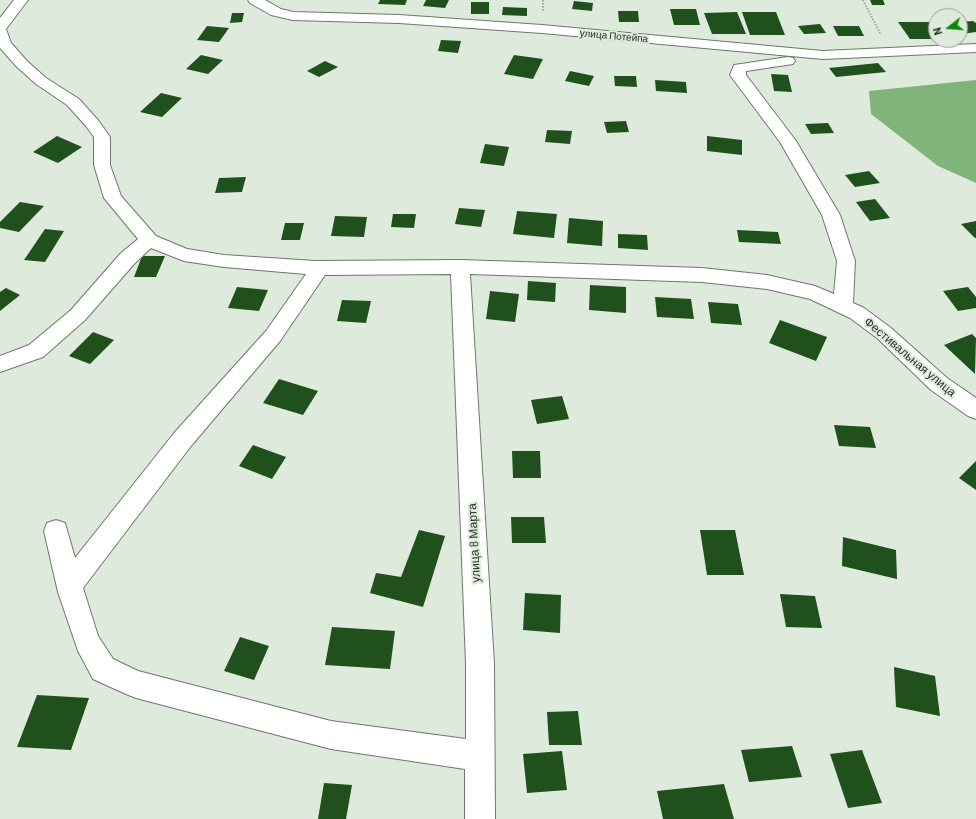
<!DOCTYPE html>
<meta charset="utf-8">
<style>
body{margin:0}
#map{position:relative;width:976px;height:819px;overflow:hidden;background:#deebdc;font-family:Barlow,sans-serif}
canvas{display:block}
.north{position:absolute;left:928px;top:8px;width:40px;height:40px;box-sizing:border-box;background:#deebdc;border:1px solid #96a195;border-radius:50%;rotate:253deg;font-size:11px;font-weight:700;line-height:16px;text-align:center;color:#2b312b}
.north::after{content:'';display:block;margin:auto;width:14px;height:18px;background:#0f8706;clip-path:polygon(50% 0,100% 100%,50% 72%,0 100%)}
</style>
<div id="map">
<canvas width="976" height="819"></canvas>
<div class="north">N</div>
</div>
<script>
const c = document.querySelector('canvas').getContext('2d');
c.lineJoin = 'round';
function paint(path, color) { c.fillStyle = color; c.fill(path, 'evenodd'); }
const poly = rows => new Path2D(rows.map(r => 'M' + r).join(''));
function stroke(path, color, width, dash) { c.strokeStyle = color; c.lineWidth = width; c.lineCap = dash ? 'butt' : 'round'; c.setLineDash(dash || []); c.stroke(path); }
function label(font, color, halo, rows, align = 'center') {
  c.font = font + ' Barlow,sans-serif'; c.lineWidth = 4; c.setLineDash([]); c.textBaseline = 'middle'; c.strokeStyle = halo; c.fillStyle = color; for (const [text, x, y, turn = 0] of rows) {
    c.save(); c.translate(x, y); c.rotate((+turn || 0) * Math.PI / 180); c.textAlign = isNaN(turn) ? turn : align; if (halo) c.strokeText(text, 0, 0); c.fillText(text, 0, 0); c.restore();
  }
}
const forest = poly([
 [976,80,976,183,938,166,871,114,869,91]
]);
const building = poly([
 [380,0,407,0,405,5,378,4],
 [426,0,449,0,445,8,423,6],
 [870,0,883,0,885,5,872,5],
 [574,1,593,3,592,11,572,9],
 [471,2,489,2,489,14,471,14],
 [503,7,527,8,527,16,502,15],
 [670,9,696,9,700,25,674,25],
 [618,11,638,11,639,22,619,22],
 [737,12,746,34,712,34,704,13],
 [742,12,776,12,785,35,750,35],
 [232,13,244,13,242,22,230,23],
 [973,21,976,23,976,32,962,34,960,32,960,22],
 [898,22,933,22,936,25,936,39,910,39],
 [820,24,826,33,804,34,798,26],
 [207,26,229,28,219,42,197,40],
 [833,26,859,26,864,36,838,36],
 [441,40,461,41,458,53,438,51],
 [201,55,223,60,208,74,186,69],
 [514,55,543,59,533,79,504,74],
 [325,61,338,67,319,77,307,71],
 [878,63,886,72,836,77,829,68],
 [570,71,594,76,589,86,565,81],
 [771,74,788,75,792,92,774,91],
 [614,76,636,76,637,87,615,86],
 [655,80,686,82,687,93,656,91],
 [161,93,182,98,162,117,140,112],
 [626,121,629,132,607,133,604,122],
 [828,123,834,133,811,134,805,124],
 [547,130,572,131,570,144,545,142],
 [57,136,82,147,58,163,33,152],
 [707,136,742,140,742,155,707,151],
 [485,144,509,147,504,166,480,163],
 [869,171,880,183,855,187,845,175],
 [246,177,242,192,215,193,219,178],
 [875,199,890,218,870,221,856,202],
 [20,202,44,206,19,232,0,228,0,222],
 [459,208,485,210,481,227,455,224],
 [517,211,557,214,554,238,513,234],
 [393,214,416,214,414,228,391,227],
 [335,216,367,217,364,237,331,236],
 [569,218,603,221,602,246,567,243],
 [976,221,976,238,975,238,961,224],
 [285,223,304,223,300,240,281,240],
 [45,229,64,231,45,262,24,260],
 [737,230,778,232,781,244,739,242],
 [618,234,647,235,648,250,618,248],
 [142,256,165,256,156,277,134,277],
 [528,281,556,283,555,302,527,300],
 [590,285,626,287,626,313,589,310],
 [237,287,268,290,259,311,228,308],
 [968,287,976,297,976,308,958,311,943,291],
 [6,288,20,295,0,311,0,292],
 [490,291,519,294,515,322,486,319],
 [655,297,691,299,694,319,657,317],
 [342,300,371,301,366,323,337,321],
 [708,302,738,304,742,325,711,323],
 [780,320,827,337,816,361,769,343],
 [93,332,114,340,90,364,69,356],
 [972,334,976,338,975,374,944,345],
 [279,379,318,391,303,415,263,403],
 [562,396,569,419,537,424,531,400],
 [834,425,870,427,876,448,839,446],
 [253,445,286,457,272,479,239,466],
 [512,451,540,451,541,478,513,478],
 [976,461,976,490,959,478],
 [511,517,544,517,546,543,512,543],
 [419,530,445,536,423,607,370,593,376,573,401,577],
 [700,530,735,530,744,575,707,575],
 [843,537,896,550,897,579,842,566],
 [525,593,561,595,560,633,523,630],
 [780,594,815,596,822,628,786,627],
 [332,627,395,631,390,669,325,665],
 [240,637,269,646,254,680,224,671],
 [894,667,935,676,940,716,896,707],
 [37,695,89,698,71,750,17,747],
 [578,711,582,745,549,745,547,712],
 [792,746,802,777,749,782,741,750],
 [862,750,882,803,848,808,830,754],
 [562,751,567,790,527,793,523,754],
 [324,783,352,785,346,819,318,819],
 [724,784,734,819,663,819,657,791]
]);
const path = poly([
 [543,0,543,11],
 [863,0,881,35]
]);
const street = poly([
 [14,0,28,0,6,29,11,43,27,61,46,78,79,99,98,120,110,137,110,165,121,196,156,236,187,249,224,255,315,261,460,260,702,268,767,275,815,286,834,294,837,261,822,215,780,142,730,75,734,65,788,57,793,58,795,61,793,64,746,71,746,75,796,141,840,215,855,261,853,303,864,308,891,328,947,378,976,398,976,419,968,416,931,390,877,338,850,318,810,299,767,289,702,282,470,274,494,664,495,819,465,819,465,769,331,749,136,698,126,694,93,679,78,651,58,592,44,531,47,523,56,520,65,523,75,558,175,432,266,331,306,274,224,267,184,261,151,248,135,263,85,320,43,357,0,372,0,356,29,345,71,310,121,253,138,239,104,198,94,165,94,137,86,126,67,105,36,84,17,67,0,48,0,18,14,0],
 [451,274,466,664,466,739,331,721,138,671,113,659,98,636,83,588,191,446,280,341,325,275,451,274],
 [248,0,265,0,281,9,293,12,399,15,542,25,823,51,976,44,976,52,823,59,542,33,399,23,293,20,271,15,250,3,248,0]
]);
const farStreetnames = [
 ["улица Потейпа",614,36,5]
];
const streetNames = [
 ["Фестивальная улица",910,357,40],
 ["улица 8 Марта",474,543,-93]
];
paint(forest, '#80b47b');
paint(building, '#20501c');
stroke(street, '#6c786b', 2);
stroke(path, '#9ca69a', 2, [1.5, 1.5]);
paint(street, '#fff');
label('10px', '#2b312b', '#deebdc', farStreetnames);
label('12px', '#2b312b', '#deebdc', streetNames);
</script>
